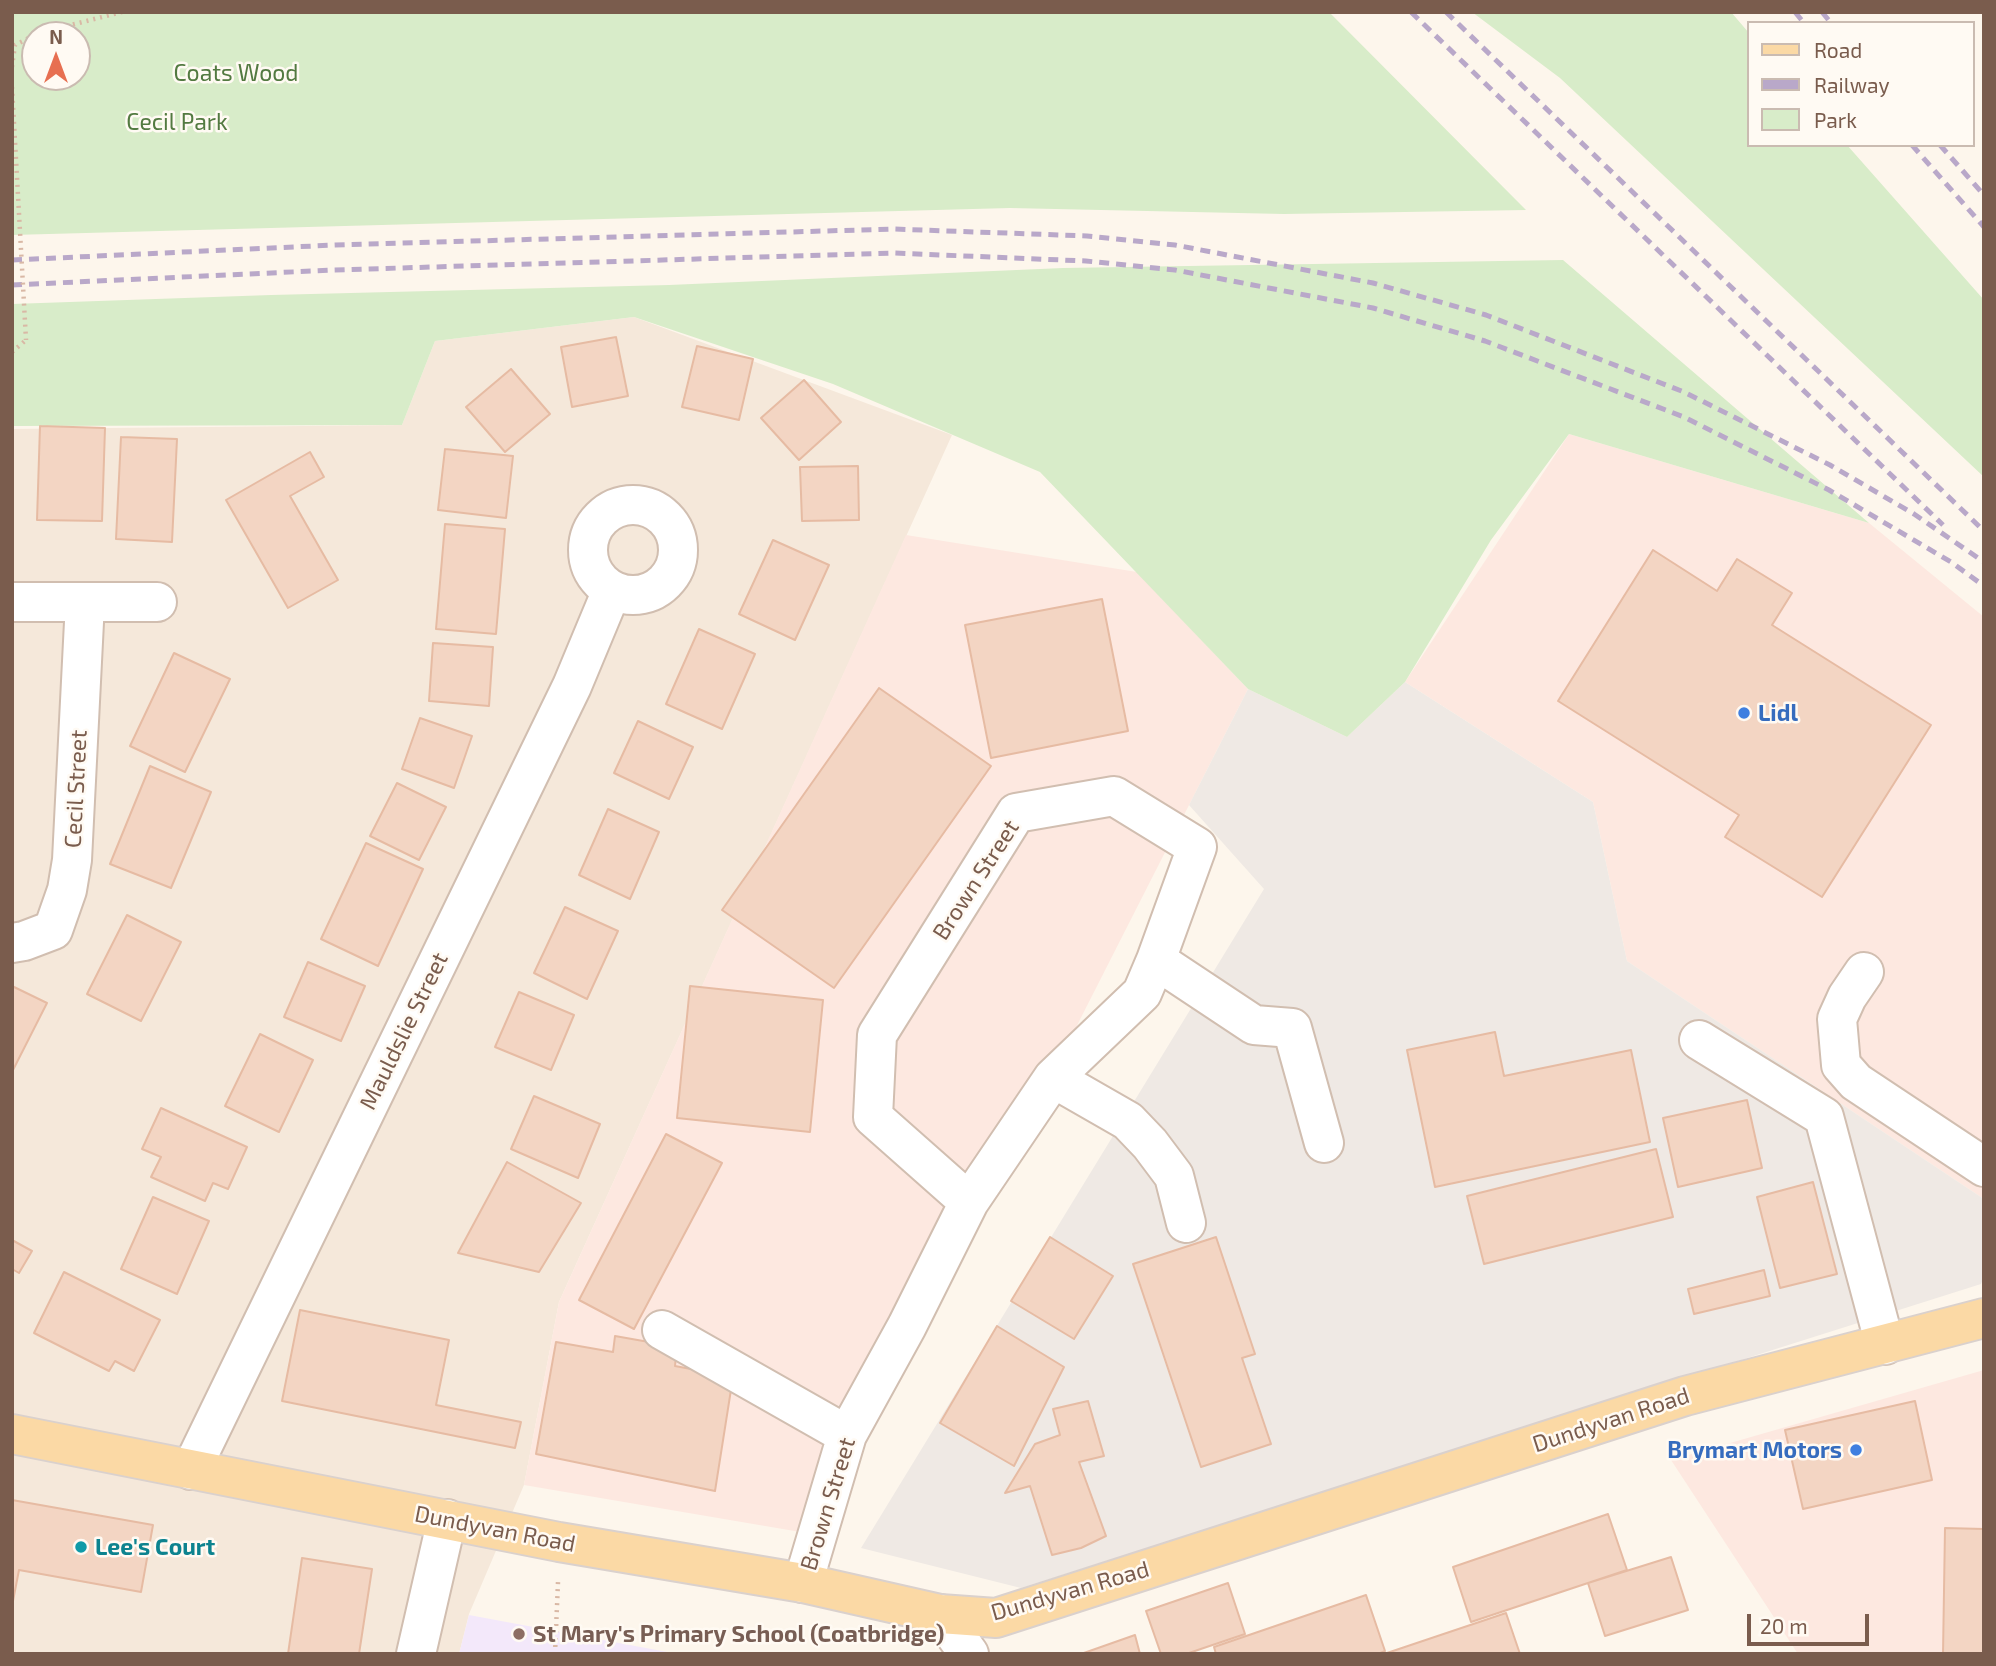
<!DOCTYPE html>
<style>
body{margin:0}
#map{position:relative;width:1996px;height:1666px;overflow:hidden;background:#fdf6ec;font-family:"Exo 2",sans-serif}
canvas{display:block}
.frame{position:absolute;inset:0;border:14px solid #7a5c4d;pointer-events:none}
.legend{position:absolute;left:1747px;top:21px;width:228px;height:126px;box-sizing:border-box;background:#fffaf3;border:2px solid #cabbb1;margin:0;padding:9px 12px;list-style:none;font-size:21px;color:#7a5c4d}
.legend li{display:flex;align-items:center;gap:14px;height:35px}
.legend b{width:35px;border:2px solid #cabbb1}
.north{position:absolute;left:21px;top:21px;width:70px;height:70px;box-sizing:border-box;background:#fffaf3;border:2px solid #cabbb1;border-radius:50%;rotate:0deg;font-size:19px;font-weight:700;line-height:28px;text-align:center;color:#7a5c4d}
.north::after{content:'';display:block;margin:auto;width:24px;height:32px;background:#e76f51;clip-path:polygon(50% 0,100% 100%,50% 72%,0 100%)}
.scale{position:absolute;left:1747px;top:1614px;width:122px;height:32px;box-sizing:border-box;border:4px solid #7a5c4d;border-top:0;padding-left:9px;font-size:21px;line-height:24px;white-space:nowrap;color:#7a5c4d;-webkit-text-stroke:5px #fffaf3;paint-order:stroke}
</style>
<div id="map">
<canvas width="1996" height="1666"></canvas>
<div class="frame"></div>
<ul class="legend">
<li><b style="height:9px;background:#fbd9a5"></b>Road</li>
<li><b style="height:9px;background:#b9a8c9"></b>Railway</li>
<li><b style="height:19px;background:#d8ecc9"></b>Park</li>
</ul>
<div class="north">N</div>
<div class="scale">20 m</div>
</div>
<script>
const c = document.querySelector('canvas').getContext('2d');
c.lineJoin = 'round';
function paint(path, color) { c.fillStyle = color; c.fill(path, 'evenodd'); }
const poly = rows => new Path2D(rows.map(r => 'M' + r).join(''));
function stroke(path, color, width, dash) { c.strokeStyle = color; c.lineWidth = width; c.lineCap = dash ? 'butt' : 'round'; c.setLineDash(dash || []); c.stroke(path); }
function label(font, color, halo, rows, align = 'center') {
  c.font = font + ' "Exo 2",sans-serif'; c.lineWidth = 5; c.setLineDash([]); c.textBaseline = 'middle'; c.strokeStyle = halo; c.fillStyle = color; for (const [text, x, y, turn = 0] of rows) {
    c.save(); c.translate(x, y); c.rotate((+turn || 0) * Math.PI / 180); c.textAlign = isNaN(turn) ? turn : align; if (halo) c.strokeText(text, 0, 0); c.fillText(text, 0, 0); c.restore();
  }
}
const residential = poly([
 [634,317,952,435,559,1302,524,1485,469,1614,459,1654,12,1654,12,429,402,425,435,341]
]);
const commercial = poly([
 [1569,434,1869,523,1984,617,1984,1199,1627,961,1593,802,1405,682],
 [906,535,1137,572,1248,689,818,1535,524,1485,559,1302],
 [1984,1370,1984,1654,1798,1654,1671,1460]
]);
const industrial = poly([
 [1405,682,1593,802,1627,961,1984,1199,1984,1277,1981,1284,1021,1588,861,1548,1264,889,1189,805,1248,689,1347,737]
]);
const education = poly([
 [469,1615,678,1654,459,1654]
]);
const green = poly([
 [12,12,1329,12,1526,210,1284,214,1010,208,12,235],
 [77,35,77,77,35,77,35,35],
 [1472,12,1731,12,1749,33,1749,145,1847,145,1984,300,1984,477,1560,78],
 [1563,260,1869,523,1569,434,1491,540,1405,682,1347,737,1248,689,1040,472,833,384,634,317,435,341,402,425,12,426,12,304,271,295,669,285,1063,268]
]);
const building = poly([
 [616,337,628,396,572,407,561,347,616,337],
 [697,346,753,359,739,420,682,407,697,346],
 [511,369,550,414,505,452,466,407,511,369],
 [804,380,841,422,799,460,761,418,804,380],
 [40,426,105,428,102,521,37,520,40,426],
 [121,437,177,439,172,542,116,539,121,437],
 [445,449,513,456,506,518,438,510,445,449],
 [310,452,324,477,290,496,338,580,288,608,226,500,310,452],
 [858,466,859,520,802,521,800,467,858,466],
 [445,524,505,529,496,634,436,629,445,524],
 [773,540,829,565,795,640,739,614,773,540],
 [1653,550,1717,591,1737,559,1792,593,1772,625,1931,725,1822,897,1725,837,1739,815,1558,701,1653,550],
 [1102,599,1128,731,991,758,965,625,1102,599],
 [699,629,755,654,722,729,666,704,699,629],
 [433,643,493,647,489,706,429,701,433,643],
 [174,653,230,679,185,772,130,746,174,653],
 [879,688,991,766,834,988,722,910,879,688],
 [420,718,472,736,454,788,402,769,420,718],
 [638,721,693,747,669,799,614,773,638,721],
 [150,766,211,792,171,888,110,864,150,766],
 [397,783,446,807,419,860,370,836,397,783],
 [608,809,659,832,630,899,579,875,608,809],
 [366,843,423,869,378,966,321,939,366,843],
 [565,907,618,931,587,999,534,973,565,907],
 [127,915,181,942,141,1021,87,994,127,915],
 [308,962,365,986,341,1041,284,1017,308,962],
 [12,986,47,1003,12,1072,12,986],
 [690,986,823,1000,810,1132,677,1118,690,986],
 [519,992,574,1015,551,1070,495,1047,519,992],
 [1495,1032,1504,1076,1631,1050,1650,1142,1435,1187,1407,1050,1495,1032],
 [260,1034,313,1060,279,1132,225,1106,260,1034],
 [534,1096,600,1124,578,1178,511,1149,534,1096],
 [1747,1100,1762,1168,1678,1187,1663,1118,1747,1100],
 [161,1108,247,1147,228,1189,213,1183,205,1201,151,1177,161,1157,142,1149,161,1108],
 [666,1134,722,1163,634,1329,579,1300,666,1134],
 [1656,1149,1673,1217,1484,1264,1467,1196,1656,1149],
 [507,1162,581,1203,539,1272,458,1253,507,1162],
 [1813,1182,1837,1274,1780,1288,1757,1197,1813,1182],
 [153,1197,209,1221,177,1294,121,1269,153,1197],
 [1050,1237,1113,1276,1074,1339,1011,1301,1050,1237],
 [1216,1237,1255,1354,1242,1358,1271,1444,1201,1467,1133,1264,1216,1237],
 [12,1240,32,1251,19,1273,12,1269,12,1240],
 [1764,1270,1770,1296,1694,1314,1688,1289,1764,1270],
 [64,1272,160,1320,134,1371,115,1361,109,1371,34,1333,64,1272],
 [300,1310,449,1340,436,1405,521,1422,515,1448,282,1401,300,1310],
 [997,1326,1064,1367,1014,1466,940,1423,997,1326],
 [615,1336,677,1347,675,1366,733,1377,715,1491,536,1454,556,1342,613,1352,615,1336],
 [1088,1401,1104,1456,1079,1462,1106,1536,1081,1548,1052,1555,1030,1486,1005,1493,1035,1444,1060,1435,1053,1409,1088,1401],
 [1915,1401,1932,1480,1803,1509,1785,1430,1915,1401],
 [12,1500,153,1525,141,1592,19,1570,12,1606,12,1500],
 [1608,1514,1627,1570,1471,1622,1453,1567,1608,1514],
 [1945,1528,1984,1529,1984,1654,1943,1654,1945,1528],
 [1671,1557,1688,1610,1605,1636,1588,1583,1671,1557],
 [302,1558,372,1569,359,1654,288,1654,302,1558],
 [1228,1583,1245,1634,1186,1654,1161,1654,1146,1611,1228,1583],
 [1366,1595,1385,1651,1378,1654,1216,1654,1214,1647,1366,1595],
 [1506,1613,1520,1654,1384,1654,1506,1613],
 [1135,1635,1140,1654,1081,1654,1135,1635]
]);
const path = poly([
 [12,67,15,45,39,33,122,12],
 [12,352,26,340],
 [555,1654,558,1582]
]);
const minor = poly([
 '588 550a45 45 0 1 1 90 0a45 45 0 1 1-90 0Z',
 [12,602,85,602,72,860,67,890,53,930,24,941,12,943],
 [85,602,157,602],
 [1156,960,1254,1025,1292,1028,1324,1143],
 [1864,972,1847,997,1837,1019,1841,1065,1856,1082,1984,1167],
 [1699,1040,1824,1117,1885,1345],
 [1053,1078,1128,1121,1150,1144,1174,1176,1186,1223],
 [662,1330,847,1435],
 [191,1470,572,686,612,590],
 [803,1583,847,1435,907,1326,969,1202,873,1117,877,1035,1016,813,1114,796,1197,847,1156,960,1142,993,1053,1078,969,1202],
 [940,1614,969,1654],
 [416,1654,447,1519]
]);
const major = poly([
 [12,1434,559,1542,803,1583,940,1614,996,1618,1685,1396,1984,1318]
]);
const rail = poly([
 [1411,12,1943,525],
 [1446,12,1984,531],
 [1795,12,1804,23],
 [1822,12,1831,23],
 [1912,145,1984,227],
 [1940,145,1984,195],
 [12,260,335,245,894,229,1087,236,1175,245,1373,283,1486,315,1684,392,1830,465,1914,514,1984,562],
 [12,285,334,270,893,253,1086,261,1175,270,1373,308,1485,341,1684,417,1829,490,1951,562,1984,586]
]);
const pathBridge = poly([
 [12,87,26,340]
]);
const markers = [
 [1744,713,7,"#3f7fe0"],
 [1856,1450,7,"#3f7fe0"],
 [81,1547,7,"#0f9aa8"],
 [519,1634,7,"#8d6e63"]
];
const parkNames = [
 ["Coats Wood",236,73],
 ["Cecil Park",177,122]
];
const shopNames = [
 ["Lidl",1758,713],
 ["Brymart Motors",1842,1450,"right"]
];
const streetNames = [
 ["Cecil Street",76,789,-87],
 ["Brown Street",976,880,-57],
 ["Mauldslie Street",404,1031,-64],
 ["Dundyvan Road",1611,1420,-18],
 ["Brown Street",828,1504,-73],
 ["Dundyvan Road",495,1529,11],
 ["Dundyvan Road",1070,1591,-16]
];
const cultureNames = [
 ["Lee's Court",95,1547]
];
const educationNames = [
 ["St Mary's Primary School (Coatbridge)",533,1634]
];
paint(residential, '#f5e8da');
paint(commercial, '#fde8e0');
paint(industrial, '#efe9e4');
paint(education, '#f3e8fa');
paint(green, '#d8ecc9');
paint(building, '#f3d5c3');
stroke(building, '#e6bba3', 2);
stroke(minor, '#d1beb0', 42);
stroke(major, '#dad1cd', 42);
stroke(path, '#d9b8a5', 4.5, [2, 5]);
stroke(minor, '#fff', 38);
stroke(major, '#fbd9a5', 38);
stroke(rail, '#b9a8c9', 5, [10, 7]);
stroke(pathBridge, '#d9b8a5', 4.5, [2, 5]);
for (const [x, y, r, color] of markers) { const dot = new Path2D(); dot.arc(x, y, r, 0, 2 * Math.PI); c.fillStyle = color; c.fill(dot); stroke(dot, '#fffaf3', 2.5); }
label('23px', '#537a41', '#fffaf3', parkNames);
label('bold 23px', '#366cbe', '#fffaf3', shopNames, 'left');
label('23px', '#7a5c4d', '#fffaf3', streetNames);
label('bold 23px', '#0d838f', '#fffaf3', cultureNames, 'left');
label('bold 23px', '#785e54', '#fffaf3', educationNames, 'left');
</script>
